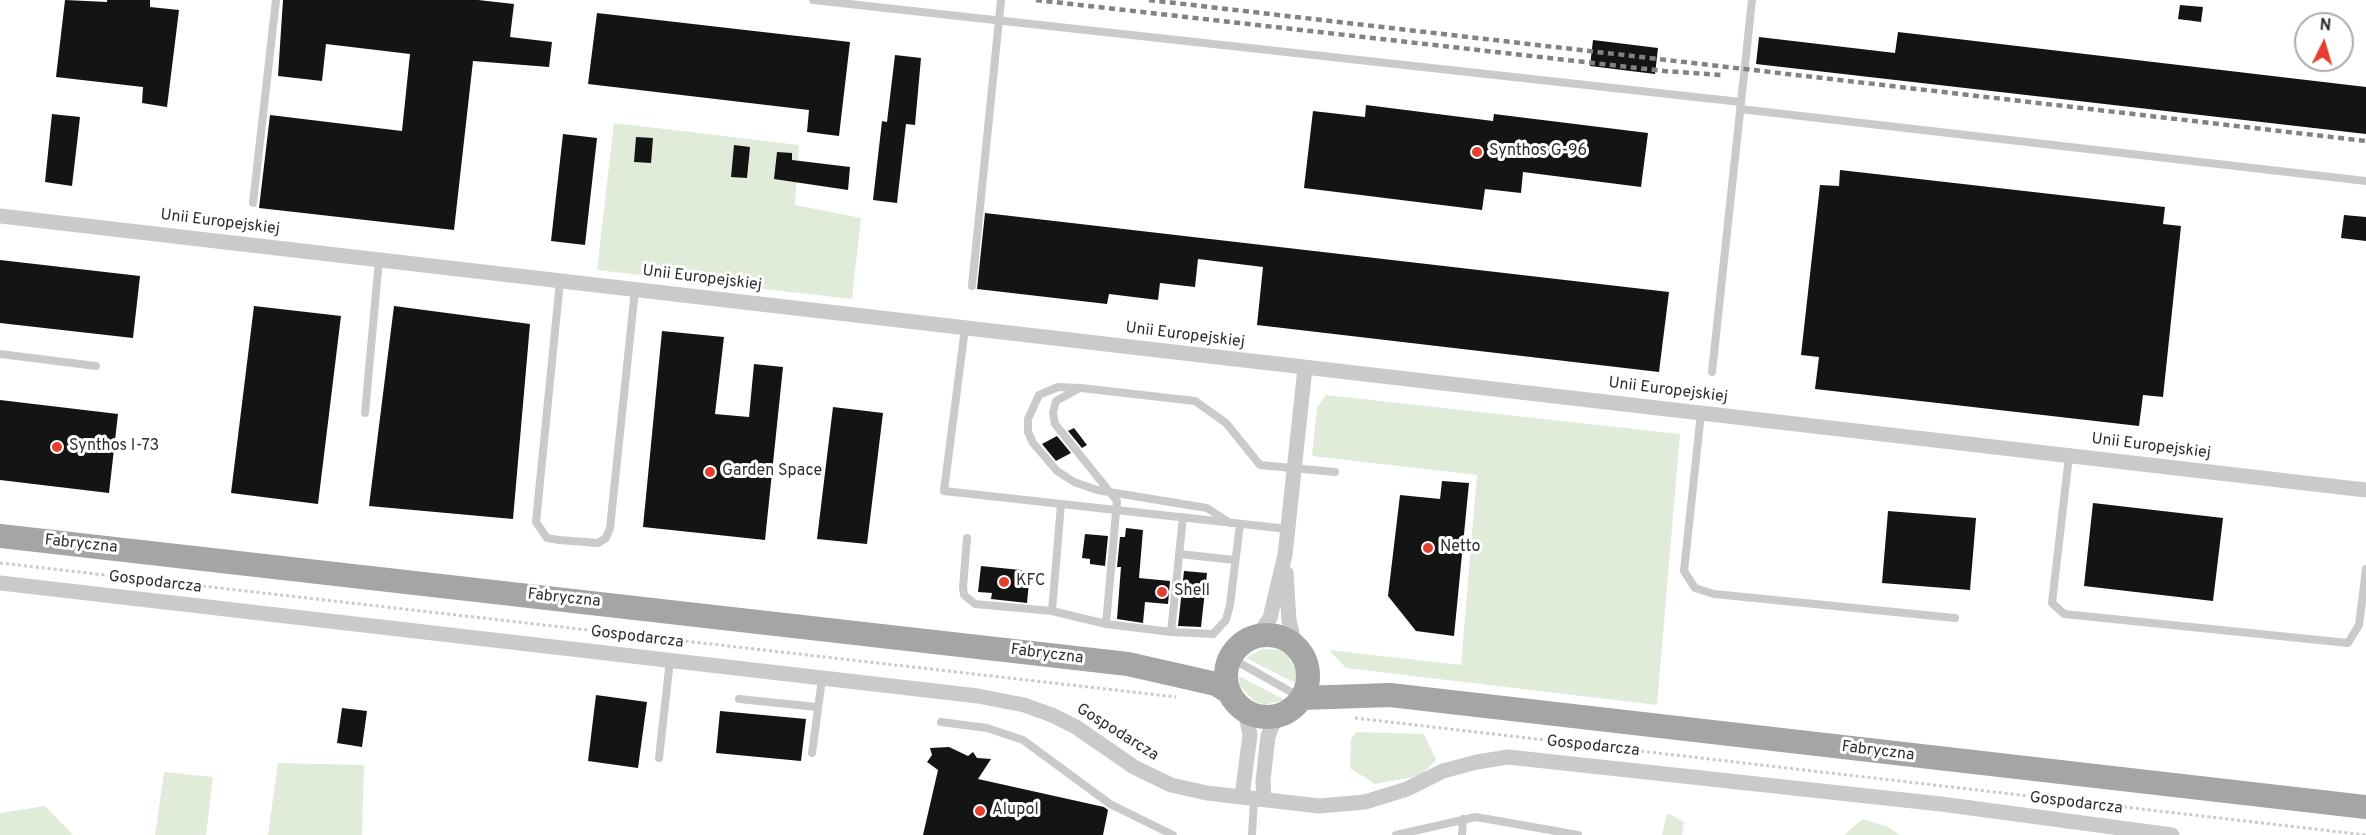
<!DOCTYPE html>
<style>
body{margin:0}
#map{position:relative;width:2366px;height:835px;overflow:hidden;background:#fff;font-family:Overpass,sans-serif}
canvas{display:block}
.north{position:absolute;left:2294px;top:12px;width:60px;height:60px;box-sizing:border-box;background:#fff;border:2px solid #ababab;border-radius:50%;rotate:5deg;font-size:16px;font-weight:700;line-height:24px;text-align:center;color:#2d2d2d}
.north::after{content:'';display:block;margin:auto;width:21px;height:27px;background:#e53d2e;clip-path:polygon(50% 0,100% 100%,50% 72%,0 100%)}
</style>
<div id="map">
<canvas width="2366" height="835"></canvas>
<div class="north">N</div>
</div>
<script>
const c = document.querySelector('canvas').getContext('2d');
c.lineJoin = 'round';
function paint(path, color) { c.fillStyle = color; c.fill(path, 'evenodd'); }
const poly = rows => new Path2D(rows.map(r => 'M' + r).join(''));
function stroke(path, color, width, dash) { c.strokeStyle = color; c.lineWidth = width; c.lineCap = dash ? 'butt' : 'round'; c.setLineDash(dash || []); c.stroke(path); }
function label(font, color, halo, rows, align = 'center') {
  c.font = font + ' Overpass,sans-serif'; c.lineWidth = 6; c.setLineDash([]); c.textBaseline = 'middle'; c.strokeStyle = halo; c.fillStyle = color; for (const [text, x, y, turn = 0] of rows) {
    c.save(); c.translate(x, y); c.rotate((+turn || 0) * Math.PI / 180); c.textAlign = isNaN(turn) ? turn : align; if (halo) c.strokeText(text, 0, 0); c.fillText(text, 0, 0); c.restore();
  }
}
const green = poly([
 [614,123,799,145,795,205,861,218,852,299,597,270],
 [1326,395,1680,434,1657,705,1346,668,1329,650,1461,665,1477,475,1312,456,1317,408],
 [1262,649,1279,650,1288,656,1297,673,1295,683,1246,658],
 [1239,676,1285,700,1263,705,1254,701,1240,686],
 [1356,732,1424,734,1436,760,1420,776,1375,784,1350,768,1351,739],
 [278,763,364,765,362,835,268,835],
 [164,772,213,777,206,835,155,835],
 [45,806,73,835,0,835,0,813],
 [1667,813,1684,822,1682,835,1662,835],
 [1863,819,1888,827,1900,835,1844,835]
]);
const building = poly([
 [65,0,107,2,107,0,150,0,150,7,179,10,167,107,142,103,143,87,56,77],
 [283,0,478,0,514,4,510,37,552,42,549,67,473,61,454,230,259,208,270,115,402,131,410,54,326,44,322,81,278,76],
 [2180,5,2203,7,2201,22,2178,19],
 [597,13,850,42,839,136,807,132,809,110,588,84],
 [1898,32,2366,87,2366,134,1756,64,1759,37,1895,53],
 [1593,40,1658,48,1655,74,1590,66],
 [895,55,921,58,915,125,906,124,897,203,873,200,882,121,887,122],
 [1366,105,1493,121,1494,114,1648,133,1641,187,1523,172,1521,193,1485,189,1482,210,1304,188,1313,111,1365,117],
 [52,114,80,117,72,186,45,182],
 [563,134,597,138,585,245,551,241],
 [636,137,653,138,651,163,634,162],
 [734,145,750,147,747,178,731,177],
 [777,152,792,153,792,160,850,167,848,190,774,179],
 [1840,170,2165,207,2163,224,2181,226,2163,397,2143,395,2139,426,1815,389,1819,357,1801,355,1820,185,1839,186],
 [985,213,1669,292,1659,372,1257,325,1263,267,1198,259,1195,287,1160,283,1158,300,1109,294,1107,304,977,289],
 [2344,215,2366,217,2366,241,2341,238],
 [0,260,140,276,133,338,0,323],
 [254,306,341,316,318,504,231,493],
 [394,306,530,324,513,519,369,506],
 [662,331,724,337,715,414,749,417,754,364,783,367,765,540,643,527],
 [0,400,118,414,109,493,0,480],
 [833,407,883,413,867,544,817,539],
 [1074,428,1087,445,1082,448,1068,431],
 [1057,436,1071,453,1056,461,1042,444],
 [1442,481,1469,483,1454,636,1416,631,1388,596,1400,495,1440,499],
 [2093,503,2223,518,2213,601,2084,586],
 [1888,511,1976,518,1970,590,1882,583],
 [1126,528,1143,530,1139,578,1170,581,1168,604,1145,602,1143,623,1117,619,1121,567,1117,567,1120,537,1125,537],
 [1085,534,1108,536,1105,566,1090,564,1090,559,1082,558],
 [981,566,1030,571,1027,603,991,599,992,593,978,592],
 [1184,571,1207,573,1201,627,1178,626],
 [596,695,647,702,638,768,588,761],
 [342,708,367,711,362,747,337,743],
 [720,711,806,719,801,761,716,753],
 [949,747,968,756,973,752,977,758,991,759,978,779,1104,807,1108,810,1103,835,923,835,938,770,927,762,932,755,930,748]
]);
const path = poly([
 [0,563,1176,697],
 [1355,718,2366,835]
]);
const lane = poly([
 [813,0,1741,102],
 [1740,109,2366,181],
 [253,203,276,0],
 [560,281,536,522,547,538,559,540,598,543,606,538,610,528,635,290],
 [972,286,1001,0],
 [965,328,944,491,1288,529],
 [0,354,96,366],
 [1712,372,1752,0],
 [1078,389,1056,401,1053,413,1055,424,1117,501,1106,624],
 [365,413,379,260],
 [1701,413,1684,571,1695,588,1714,594,1955,618],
 [2069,456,2052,603,2064,614,2348,643,2359,625,2366,569],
 [1183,517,1171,632,1213,634,1226,620,1230,605,1240,524],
 [1230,523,1207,508,1097,490,1074,482,1057,471,1033,443,1028,432,1028,419,1039,395,1058,387,1081,388,1195,401,1226,423,1260,465,1335,472],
 [967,538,963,587,964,595,975,604,1052,611,1106,624,1171,632],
 [1179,554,1235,560],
 [1052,611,1061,504],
 [1231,658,1300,697],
 [739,699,817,707],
 [941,722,987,728,1023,740,1110,804,1173,835],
 [812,753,822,679],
 [659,758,670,660],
 [1252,835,1254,798],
 [1396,835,1476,817,1578,835],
 [1462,835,1463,819]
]);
const street = poly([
 [0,216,2366,490],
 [1286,573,1289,620,1295,646],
 [0,583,978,696,1024,705,1052,715,1076,727,1134,767,1171,785,1207,793,1319,806,1365,802,1407,789,1443,771,1477,762,1508,757,1941,804,2172,835],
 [1257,637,1270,618,1285,555,1305,368],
 [1242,796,1250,735,1245,711],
 [1264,799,1263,781,1268,736,1273,724,1283,714]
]);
const primary = poly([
 [0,536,1128,664,1216,684,1229,692],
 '1226 676a41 41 0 1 1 82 0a41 41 0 1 1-82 0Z',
 [1302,698,1390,695,2366,807]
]);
const rail = poly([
 [1036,0,1664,71,1722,75],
 [1149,0,2366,141]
]);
const markers = [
 [1477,152,6,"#e53d2e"],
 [57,447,6,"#e53d2e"],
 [710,472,6,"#e53d2e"],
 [1428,548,6,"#e53d2e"],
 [1004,582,6,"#e53d2e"],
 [1162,592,6,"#e53d2e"],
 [980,811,6,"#e53d2e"]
];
const poiNames = [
 ["Synthos G-96",1489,152],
 ["Synthos I-73",69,447],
 ["Garden Space",722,472],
 ["Netto",1440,548],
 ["KFC",1016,582],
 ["Shell",1174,592],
 ["Alupol",992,811]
];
const streetNames = [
 ["Unii Europejskiej",220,223,7],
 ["Unii Europejskiej",702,279,7],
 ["Unii Europejskiej",1185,336,7],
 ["Unii Europejskiej",1668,391,7],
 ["Unii Europejskiej",2151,447,7],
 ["Fabryczna",81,545,6],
 ["Gospodarcza",155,583,7],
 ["Fabryczna",564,599,6],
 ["Gospodarcza",637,638,7],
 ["Fabryczna",1047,655,7],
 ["Gospodarcza",1117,733,32],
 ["Gospodarcza",1593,747,6],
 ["Fabryczna",1878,752,7],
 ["Gospodarcza",2076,804,7]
];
paint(green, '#e1ebda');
paint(building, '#141414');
stroke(path, '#cacaca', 3, [3, 3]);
stroke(lane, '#cacaca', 8);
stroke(street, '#cacaca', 15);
stroke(primary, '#a5a5a5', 24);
stroke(rail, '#828282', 4.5, [6, 4.5]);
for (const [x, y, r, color] of markers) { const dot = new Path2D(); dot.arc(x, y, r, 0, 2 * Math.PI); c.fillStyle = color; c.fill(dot); stroke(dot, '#fff', 2); }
label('16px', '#2d2d2d', '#fff', poiNames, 'left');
label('16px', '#2d2d2d', '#fff', streetNames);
</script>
